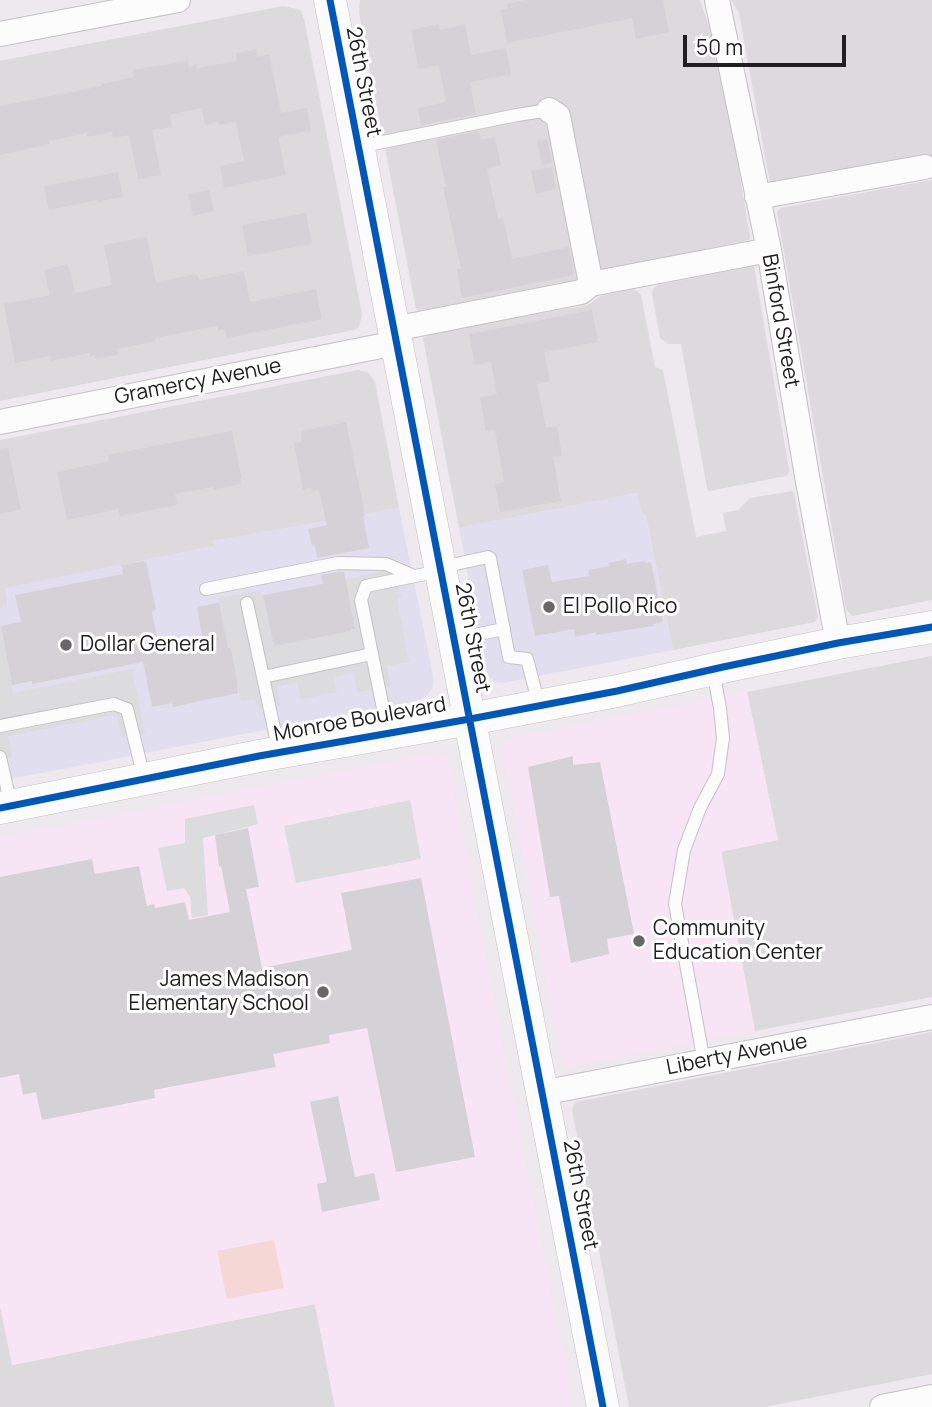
<!DOCTYPE html>
<style>
body{margin:0}
#map{position:relative;width:932px;height:1407px;overflow:hidden;background:#ede9ee;font-family:Manrope,sans-serif}
canvas{display:block}
.scale{position:absolute;left:683px;top:35px;width:163px;height:32px;box-sizing:border-box;border:4px solid #202020;border-top:0;padding-left:9px;font-size:21px;line-height:24px;white-space:nowrap;color:#202020;-webkit-text-stroke:5px #fff;paint-order:stroke}
</style>
<div id="map">
<canvas width="932" height="1407"></canvas>
<div class="scale">50 m</div>
</div>
<script>
const c = document.querySelector('canvas').getContext('2d');
c.lineJoin = 'round';
function paint(path, color) { c.fillStyle = color; c.fill(path, 'evenodd'); }
const poly = rows => new Path2D(rows.map(r => 'M' + r).join(''));
function stroke(path, color, width, dash) { c.strokeStyle = color; c.lineWidth = width; c.lineCap = dash ? 'butt' : 'round'; c.setLineDash(dash || []); c.stroke(path); }
function label(font, color, halo, rows, align = 'center') {
  c.font = font + ' Manrope,sans-serif'; c.lineWidth = 6; c.setLineDash([]); c.textBaseline = 'middle'; c.strokeStyle = halo; c.fillStyle = color; for (const [text, x, y, turn = 0] of rows) {
    c.save(); c.translate(x, y); c.rotate((+turn || 0) * Math.PI / 180); c.textAlign = isNaN(turn) ? turn : align; if (halo) c.strokeText(text, 0, 0); c.fillText(text, 0, 0); c.restore();
  }
}
const residential = poly([
 [360,0,700,0,718,52,723,73,750,237,749,240,582,274,580,279,429,309,419,310,416,309,359,13],
 [731,0,932,0,932,175,928,155,776,184,771,182,769,178,739,13],
 [283,6,297,9,301,11,304,19,362,314,359,327,354,330,0,401,0,61],
 [932,180,932,600,852,616,846,609,777,212,781,208],
 [754,266,789,469,789,473,786,476,709,491,707,488,681,344,668,344,660,338,652,294,653,289,658,285],
 [633,289,636,290,641,295,655,367,663,370,696,537,726,531,723,513,738,510,750,498,792,491,794,493,818,617,815,622,673,650,646,516,641,510,637,493,459,528,423,338,432,333,588,305,601,296],
 [358,370,369,373,375,382,399,508,214,541,214,546,5,589,8,606,0,607,0,440],
 [932,656,932,997,755,1031,721,851,778,840,747,692],
 [932,1032,932,1374,764,1407,629,1407,572,1110,574,1104,576,1102],
 [315,1304,335,1407,0,1407,0,1306,13,1365]
]);
const commercial = poly([
 [637,493,641,510,646,516,673,650,503,683,495,682,487,674,459,528],
 [399,508,434,681,432,688,428,694,420,700,0,781,0,607,8,606,5,588,214,546,213,541]
]);
const education = poly([
 [747,692,778,840,721,852,755,1031,570,1067,567,1066,562,1061,502,750,504,741,508,738],
 [440,752,447,756,573,1407,335,1407,315,1304,12,1365,0,1306,0,837]
]);
const park = poly([
 [274,1240,284,1288,227,1299,217,1251]
]);
const parking = poly([
 [395,569,401,598,397,599,409,662,387,666,390,686,357,692,354,672,334,677,337,692,301,699,297,683,277,686,280,706,258,710,255,699,241,701,231,648,228,648,218,598,259,591,263,595,274,646,351,631,355,628,345,579],
 [0,621,13,693,132,669,145,734,122,737,116,715,8,736,12,757,0,759],
 [410,800,421,859,296,883,284,826],
 [254,805,258,824,203,838,208,915,192,918,190,897,184,888,167,891,158,848,185,843,185,819]
]);
const building = poly([
 [527,0,663,0,669,32,636,39,632,18,507,43,501,10,508,8,507,4],
 [439,24,440,30,465,24,471,55,506,48,511,75,470,82,476,114,421,125,418,108,446,102,439,65,419,69,411,30],
 [256,49,257,57,269,54,281,113,307,108,311,131,278,137,286,175,224,188,220,166,244,161,236,122,219,125,218,122,205,125,202,108,170,115,172,127,152,130,161,175,138,179,129,135,113,138,112,132,87,137,87,133,49,141,50,144,0,155,0,106,102,86,102,84,134,77,133,70,188,61,189,67,196,65,197,68,237,61,236,53],
 [479,131,481,140,495,137,501,166,487,169,498,219,503,218,512,259,569,247,574,275,462,298,457,269,461,269,443,187,446,187,436,140],
 [547,139,552,163,542,165,537,141],
 [552,167,556,189,536,194,531,171],
 [118,172,123,197,97,202,97,200,49,210,44,186],
 [209,190,214,211,193,216,188,194],
 [306,213,312,244,248,256,242,225],
 [147,237,156,282,197,274,199,280,244,271,250,302,316,289,322,319,227,338,225,329,218,331,217,326,155,338,156,341,117,349,118,355,96,359,95,355,90,356,90,353,51,361,50,356,15,363,4,304,50,295,44,270,68,264,75,293,112,285,104,245],
 [592,310,598,342,544,352,550,381,537,384,546,428,557,426,562,456,553,457,561,501,500,512,495,484,504,482,495,430,486,431,480,397,497,394,491,362,475,365,469,334],
 [346,422,365,515,363,516,369,548,317,558,315,545,312,546,308,529,327,525,319,490,312,491,311,488,303,490,294,443,302,441,301,431],
 [232,431,242,479,240,479,241,484,213,490,213,487,175,494,177,505,120,516,118,509,67,520,57,472,109,461,108,455],
 [8,448,21,510,0,514,0,449],
 [626,559,627,564,645,561,645,563,651,562,663,622,653,624,653,626,596,635,596,632,575,637,574,629,535,636,522,570,548,565,552,582,589,576,588,570,609,566,608,563],
 [144,561,144,563,146,562,156,609,152,612,160,652,169,650,170,654,204,647,197,607,219,603,228,648,231,648,238,687,237,687,238,693,173,707,172,703,152,707,143,662,32,684,32,681,12,685,1,626,21,622,15,595,123,574,122,565],
 [339,572,344,572,355,629,351,629,351,631,274,646,263,595,323,584,321,575],
 [573,756,573,765,600,762,634,934,607,939,609,954,571,963,559,896,550,897,528,767],
 [248,828,259,887,246,889,262,968,352,950,341,893,421,878,475,1157,396,1172,367,1028,329,1035,330,1043,273,1054,276,1067,154,1090,155,1098,42,1120,36,1092,23,1095,19,1074,0,1078,0,877,92,859,95,874,139,866,147,906,154,904,155,908,185,902,189,920,230,912,221,866,219,867,215,835],
 [338,1096,355,1177,374,1173,380,1200,322,1212,317,1184,327,1182,310,1102]
]);
const service = poly([
 [358,147,517,115,549,110],
 [442,567,488,557,490,558,509,657,527,659,539,705],
 [206,589,338,563,386,564,414,576],
 [247,603,263,677],
 [454,639,504,629],
 [0,726,114,704,127,709,144,778],
 [388,733,361,600,366,586,440,571],
 [279,752,263,677,372,654],
 [0,757,11,805],
 [704,1062,675,904,684,850,700,808,718,774,723,738,720,708,713,671]
]);
const minor = poly([
 [717,0,769,250,807,476,838,643],
 [0,34,178,0],
 [549,110,558,116,591,284],
 [757,197,925,167],
 [394,329,581,292,591,284,769,250],
 [0,422,396,343],
 [542,1093,932,1017],
 [882,1407,932,1397]
]);
const tertiary = poly([
 [330,0,603,1407],
 [0,808,259,756,470,719,617,691,723,667,838,643,932,627]
]);
const cycleway = poly([
 [330,0,603,1407],
 [0,808,259,756,470,719,617,691,723,667,838,643,932,627]
]);
const markers = [
 [549,607,7,"#686668"],
 [66,645,7,"#686668"],
 [639,941,7,"#686668"],
 [323,992,7,"#686668"]
];
const streetNames = [
 ["26th Street",363,82,79],
 ["Binford Street",780,321,80],
 ["Gramercy Avenue",198,382,-11],
 ["26th Street",472,638,79],
 ["Monroe Boulevard",360,720,-10],
 ["Liberty Avenue",737,1055,-11],
 ["26th Street",580,1195,79]
];
const poiNames = [
 ["El Pollo Rico",563,607],
 ["Dollar General",80,645],
 ["Community",653,929],
 ["Education Center",653,953],
 ["James Madison",309,980,"right"],
 ["Elementary School",309,1004,"right"]
];
paint(residential, '#dcdadd');
paint(commercial, '#e1def0');
paint(education, '#f7e5f6');
paint(park, '#f5d8d6');
paint(parking, '#dcdbdd');
paint(building, '#d4d2d7');
stroke(service, '#c3c1c4', 14);
stroke(minor, '#c3c1c4', 26);
stroke(tertiary, '#c3c1c4', 33);
stroke(service, '#fcfcfc', 12);
stroke(minor, '#fcfcfc', 24);
stroke(tertiary, '#fcfcfc', 32);
stroke(cycleway, '#0057b8', 7);
for (const [x, y, r, color] of markers) { const dot = new Path2D(); dot.arc(x, y, r, 0, 2 * Math.PI); c.fillStyle = color; c.fill(dot); stroke(dot, '#fff', 2.5); }
label('21px', '#202020', '#fff', streetNames);
label('21px', '#202020', '#fff', poiNames, 'left');
</script>
